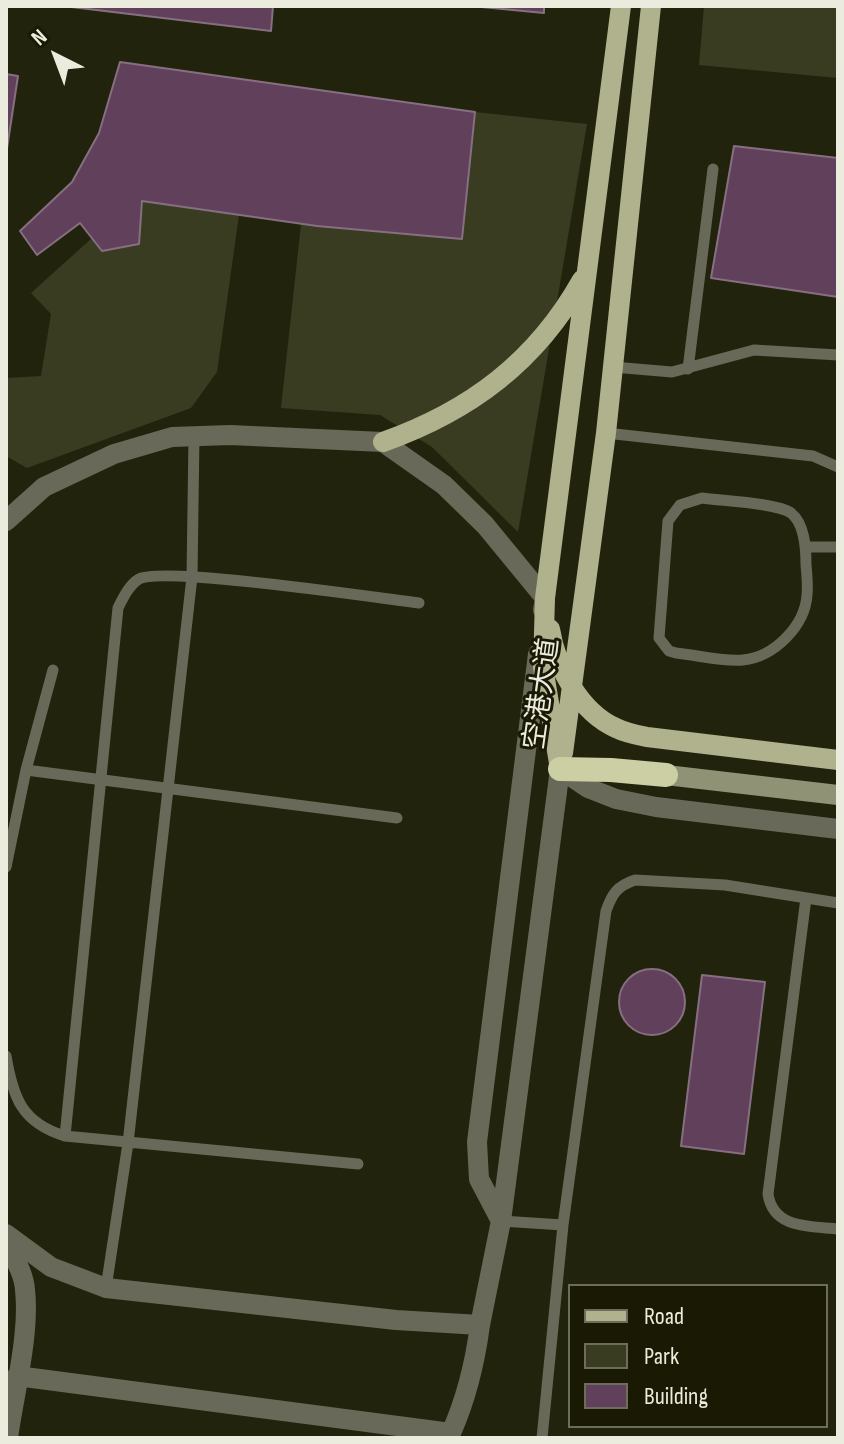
<!DOCTYPE html>
<meta charset="utf-8">
<style>
body{margin:0}
#map{position:relative;width:844px;height:1444px;overflow:hidden;background:#22230c;font-family:"Sofia Sans Condensed",sans-serif}
canvas{display:block}
.frame{position:absolute;inset:0;border:8px solid #ebecde;pointer-events:none}
.legend{position:absolute;left:568px;top:1284px;width:260px;height:144px;box-sizing:border-box;background:#191904;border:2px solid #6d6d5b;margin:0;padding:10px 14px;list-style:none;font-size:24px;color:#ebecde}
.legend li{display:flex;align-items:center;gap:16px;height:40px}
.legend b{width:40px;border:2px solid #6d6d5b}
.north{position:absolute;left:16px;top:16px;width:80px;height:80px;-webkit-text-stroke:6px #191904;paint-order:stroke;rotate:318deg;font-size:22px;font-weight:700;line-height:32px;text-align:center;color:#ebecde}
.north::after{content:'';display:block;margin:auto;width:28px;height:36px;background:#ebecde;clip-path:polygon(50% 0,100% 100%,50% 72%,0 100%)}
</style>
<div id="map">
<canvas width="844" height="1444"></canvas>
<div class="frame"></div>
<ul class="legend">
<li><b style="height:10px;background:#afb28d"></b>Road</li>
<li><b style="height:22px;background:#3a3c22"></b>Park</li>
<li><b style="height:22px;background:#60405a"></b>Building</li>
</ul>
<div class="north">N</div>
</div>
<script>
const ctx = document.querySelector('canvas').getContext('2d');
ctx.lineJoin = 'round';
function fill(path, color) {
  ctx.fillStyle = color;
  ctx.fill(path, 'evenodd');
}
function strokePath(path, color, width, dash) {
  ctx.strokeStyle = color;
  ctx.lineWidth = width;
  ctx.lineCap = dash ? 'butt' : 'round';
  ctx.setLineDash(dash || []);
  ctx.stroke(path);
}
function drawText(font, color, halo, rows, align = 'center') {
  ctx.font = font + ' "Sofia Sans Condensed","Noto Sans SC",sans-serif';
  ctx.lineWidth = 6;
  ctx.setLineDash([]);
  ctx.textBaseline = 'middle';
  ctx.strokeStyle = halo;
  ctx.fillStyle = color;
  for (const [text, x, y, turn = 0] of rows) {
    ctx.save();
    ctx.translate(x, y);
    ctx.rotate((+turn || 0) * Math.PI / 180);
    ctx.textAlign = isNaN(turn) ? turn : align;
    if (halo) ctx.strokeText(text, 0, 0);
    ctx.fillText(text, 0, 0);
    ctx.restore();
  }
}
fill(new Path2D(`
 M 704,6 L 838,6 L 838,78 L 699,65 Z
 M 475,112 L 587,124 L 518,532 L 432,447 L 380,415 L 281,408 L 301,224 L 462,239 Z
 M 143,201 L 239,215 L 217,372 L 191,408 L 27,468 L 6,456 L 6,378 L 41,376 L 51,314 L 31,293 L 92,238 L 102,251 L 139,244 Z`), '#3a3c22');
const building = new Path2D(`
 M 63,6 L 273,6 L 271,31 Z
 M 471,6 L 544,6 L 544,13 Z
 M 120,62 L 475,112 L 462,239 L 317,226 L 142,201 L 139,244 L 102,251 L 80,223 L 37,255 L 20,231 L 72,182 L 99,133 Z
 M 6,74 L 18,76 L 6,155 Z
 M 734,146 L 838,158 L 838,297 L 711,278 Z
 M619 1002a33 33 0 1 1 66 0a33 33 0 1 1-66 0Z
 M 702,975 L 765,982 L 744,1154 L 681,1146 Z`);
fill(building, '#60405a');
strokePath(building, '#866f81', 2);
strokePath(new Path2D(`
 M 613,367 L 672,372 L 754,350 L 838,355
 M 688,369 L 713,169
 M 606,433 L 813,456 L 838,467
 M 702,498 C 722,501 777,503 791,513 C 805,524 806,549 806,565 C 807,575 808,585 807,595 C 805,626 774,657 743,660 C 722,662 697,655 676,653 L 669,651 L 659,638 L 668,521 L 680,505 Z
 M 806,547 L 838,547
 M 26,770 L 397,818
 M 6,867 L 26,770 L 53,670
 M 806,898 L 768,1194 C 773,1229 810,1226 838,1229
 M 6,1056 C 13,1098 22,1123 65,1136 L 358,1164
 M 65,1136 L 118,608 C 123,598 129,585 139,579 C 163,566 378,598 419,603
 M 501,1221 L 563,1225 L 606,911 C 612,894 617,886 635,880 L 725,885 L 838,903
 M 106,1288 L 128,1143 L 192,577 L 194,436
 M 542,1438 L 563,1225`), '#686958', 11);
strokePath(new Path2D(`
 M 6,521 L 44,487 L 114,454 L 172,437 L 230,435 L 383,442 L 444,485 L 485,525 L 545,598 L 543,610
 M 501,1221 L 479,1179 L 477,1142 L 538,654
 M 6,1234 L 51,1267 L 106,1288 L 396,1320 L 480,1325 L 501,1221 L 560,769
 M 6,1245 C 15,1258 24,1274 25,1290 C 30,1334 14,1394 8,1438
 M 17,1376 L 451,1433 C 467,1397 475,1363 480,1325`), '#686958', 20);
strokePath(new Path2D(`
 M 560,769 L 588,788 L 616,799 L 656,807 L 838,829`), '#686958', 20);
strokePath(new Path2D(`
 M 666,775 L 838,795`), '#909276', 20);
strokePath(new Path2D(`
 M 383,442 C 470,411 536,362 582,280
 M 550,629 C 556,667 580,712 616,728 C 626,733 637,735 647,737 L 838,760
 M 563,753 L 606,433 L 651,6
 M 560,769 L 543,667 L 545,598 L 621,6`), '#afb28d', 20);
strokePath(new Path2D(`
 M 560,769 L 611,770 L 666,775`), '#cbcfa3', 24);
drawText('28px', '#ebecde', '#191904', [
 ["空港大道",543,694,-82]
]);
</script>
